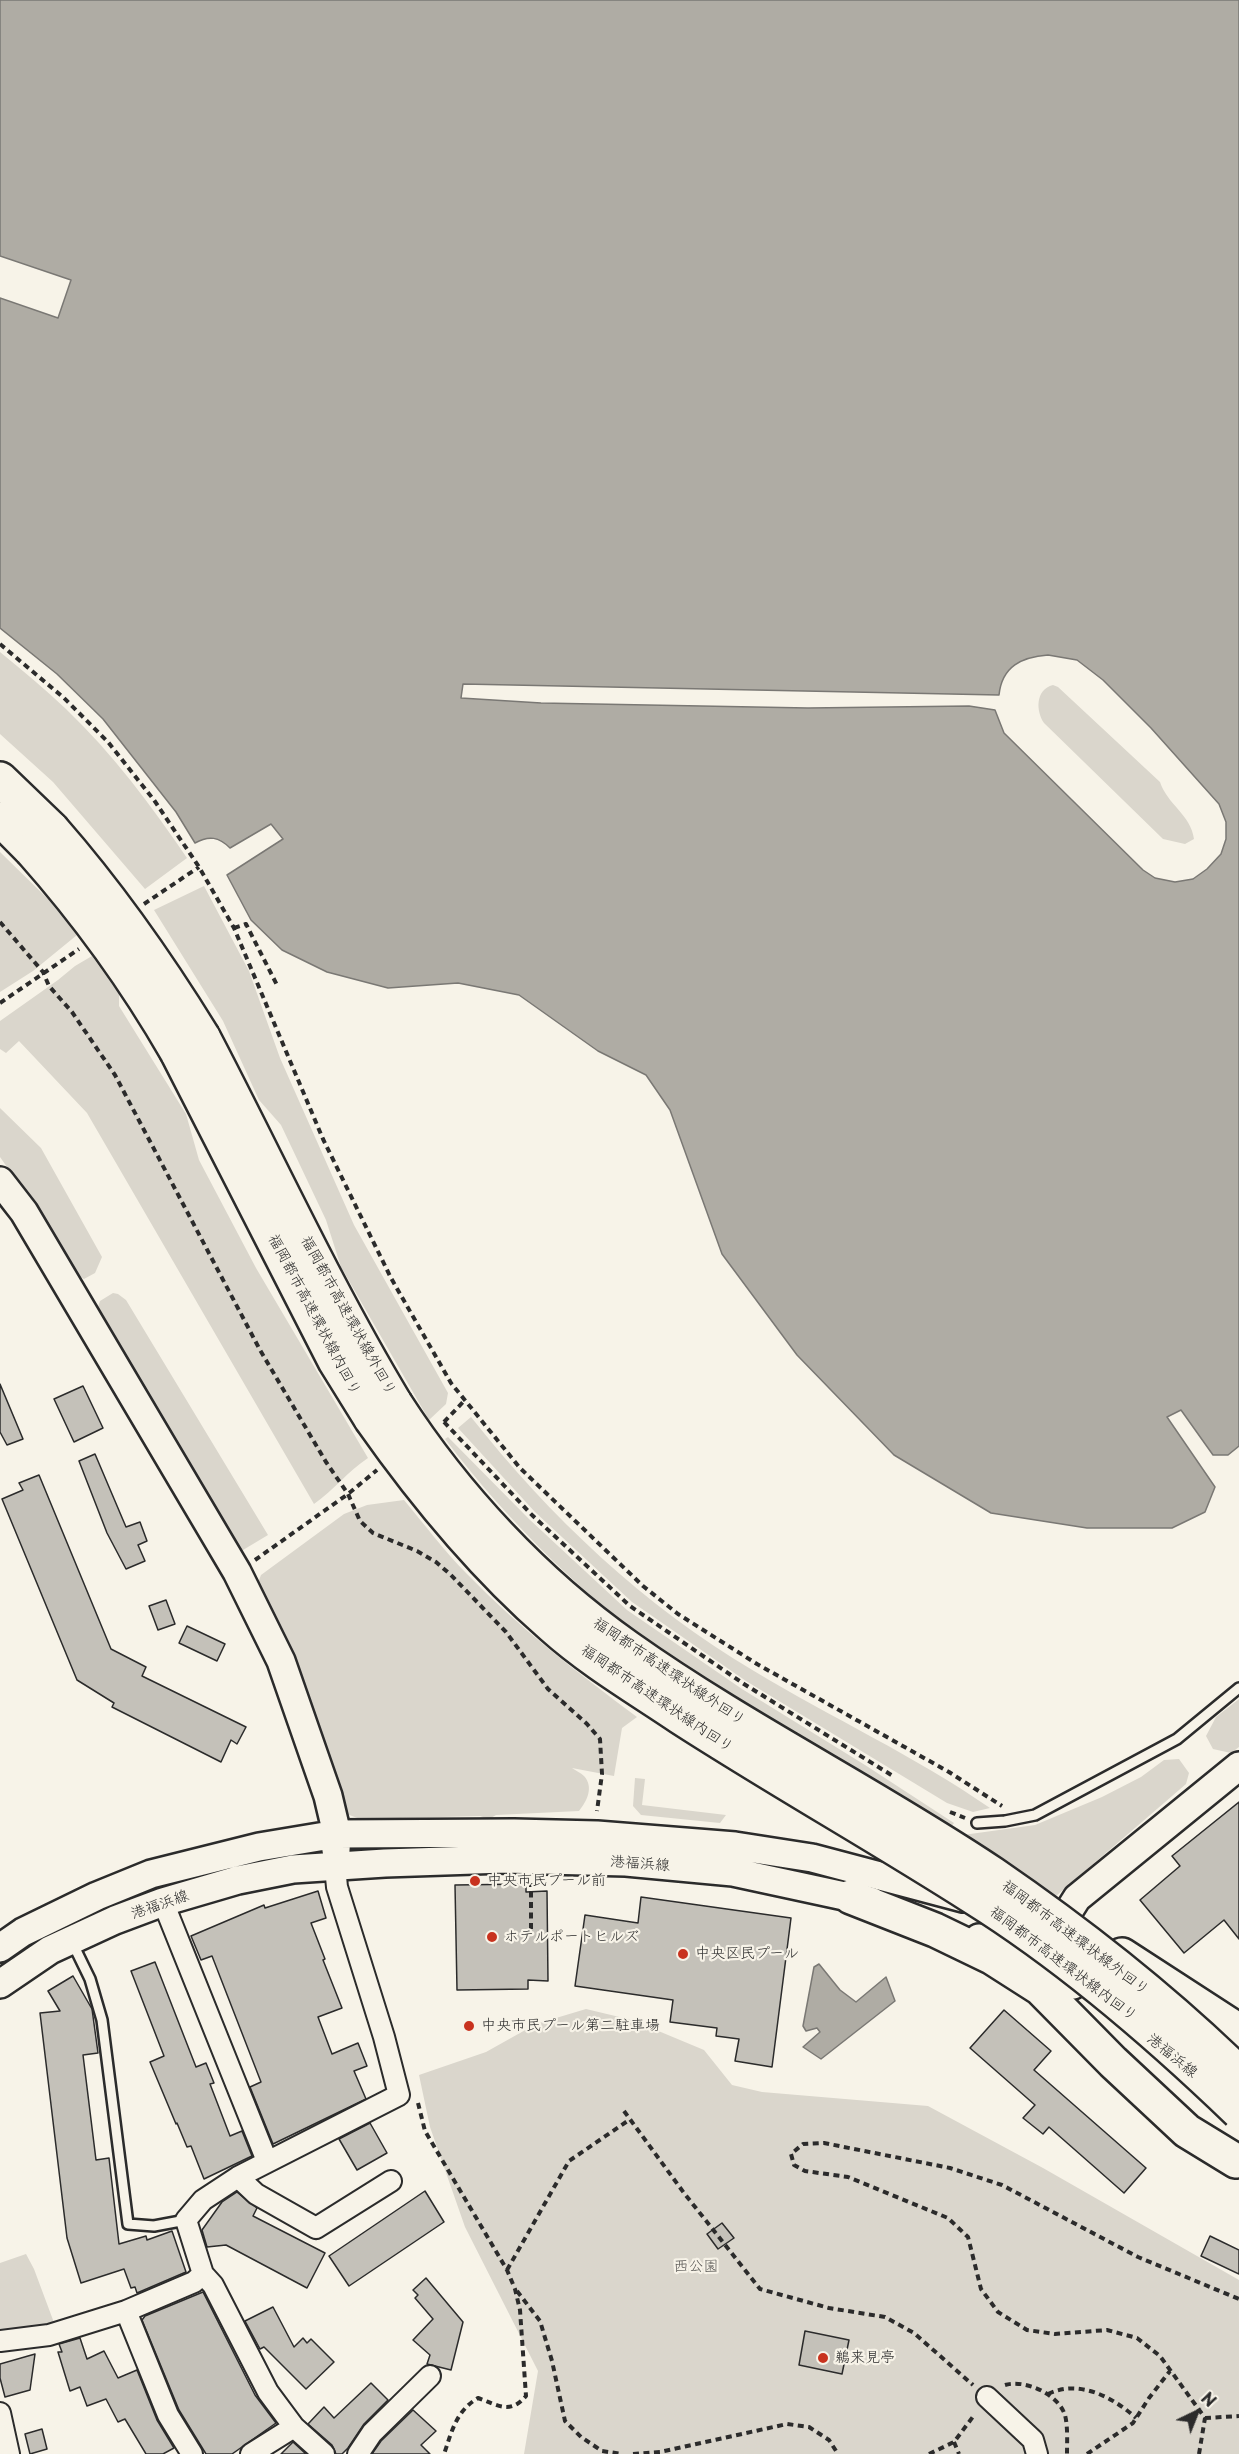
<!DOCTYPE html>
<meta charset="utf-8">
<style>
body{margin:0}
#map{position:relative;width:1239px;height:2454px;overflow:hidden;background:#f7f3e8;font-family:"Playpen Sans",sans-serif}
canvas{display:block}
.north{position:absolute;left:1167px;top:2382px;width:60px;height:60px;-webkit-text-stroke:4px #f7f3e8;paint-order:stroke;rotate:43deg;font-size:16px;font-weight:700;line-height:24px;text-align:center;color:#2b2b2b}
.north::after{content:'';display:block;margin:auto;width:21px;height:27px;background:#2b2b2b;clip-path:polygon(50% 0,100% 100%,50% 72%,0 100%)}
</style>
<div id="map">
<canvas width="1239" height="2454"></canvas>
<div class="north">N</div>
</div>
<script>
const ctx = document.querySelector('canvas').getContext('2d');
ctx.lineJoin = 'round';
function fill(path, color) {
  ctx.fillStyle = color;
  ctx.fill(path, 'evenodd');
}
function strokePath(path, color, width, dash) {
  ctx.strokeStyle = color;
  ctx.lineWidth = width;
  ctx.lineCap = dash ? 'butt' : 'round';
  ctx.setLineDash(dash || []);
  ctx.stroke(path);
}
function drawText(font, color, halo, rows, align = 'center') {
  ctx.font = font + ' "Playpen Sans","Klee One",sans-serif';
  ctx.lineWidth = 4.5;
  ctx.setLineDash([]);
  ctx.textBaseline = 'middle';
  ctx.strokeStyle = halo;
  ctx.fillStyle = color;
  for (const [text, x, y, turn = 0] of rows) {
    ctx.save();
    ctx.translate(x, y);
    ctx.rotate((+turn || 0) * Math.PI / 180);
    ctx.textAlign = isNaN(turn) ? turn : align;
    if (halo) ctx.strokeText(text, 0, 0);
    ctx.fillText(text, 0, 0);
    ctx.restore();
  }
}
fill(new Path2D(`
 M 0,652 C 22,670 45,689 66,709 C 113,754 151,805 187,858 L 145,889 L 53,782 L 0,734 Z
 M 1053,685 L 1058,687 L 1160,782 C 1167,804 1191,815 1194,839 L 1185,844 L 1163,839 L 1044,723 C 1036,711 1035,690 1053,685 Z
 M 0,852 L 48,899 L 77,935 L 33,971 L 0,992 Z
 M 204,886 L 249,971 L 280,1058 L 354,1225 L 448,1393 L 446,1404 L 429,1420 L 341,1267 L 326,1220 L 281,1125 L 259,1100 L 223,1021 L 154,910 Z
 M 92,956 L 119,994 L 119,1006 L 186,1114 L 199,1160 L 256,1268 L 368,1458 C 348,1471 334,1490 314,1504 L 87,1113 L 19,1041 L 6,1053 L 0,1049 L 0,1021 L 58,980 L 75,966 Z
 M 0,1108 L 41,1148 L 102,1257 L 95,1273 L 84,1279 L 70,1270 L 25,1193 L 0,1157 Z
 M 113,1293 L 118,1294 L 126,1300 L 268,1535 L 243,1550 L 232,1548 L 97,1310 L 100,1301 Z
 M 471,1417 C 550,1517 644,1606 754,1671 C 832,1718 915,1756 990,1808 L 973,1812 L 947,1803 L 746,1681 L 632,1602 L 535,1512 L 458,1428 Z
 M 448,1437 L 529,1519 L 627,1610 L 742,1689 L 865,1765 L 954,1823 L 951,1827 C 890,1791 829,1755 768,1719 C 738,1701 706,1685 678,1665 C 589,1601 511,1526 445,1439 Z
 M 404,1500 C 425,1525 444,1551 467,1574 C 518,1627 578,1673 637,1717 L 622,1728 L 614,1776 L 572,1768 C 575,1770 581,1773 584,1776 C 594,1787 587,1801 579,1811 L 496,1815 L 489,1819 L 480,1816 L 360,1819 L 344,1813 L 256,1588 L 261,1575 L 344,1514 L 367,1505 Z
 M 1239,1699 L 1239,1747 L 1231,1753 L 1213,1749 L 1206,1736 L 1216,1717 Z
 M 1179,1759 L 1189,1773 L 1186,1784 L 1056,1896 L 963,1835 L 1035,1825 L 1102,1797 L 1141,1777 L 1164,1760 Z
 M 635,1778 L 645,1779 L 642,1805 L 726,1815 L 720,1823 L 641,1815 L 633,1806 Z
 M 586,2009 L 632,2020 L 704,2050 L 732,2085 L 762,2092 L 928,2106 L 1043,2168 L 1239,2280 L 1239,2454 L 524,2454 L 538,2371 L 465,2227 L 430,2127 L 419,2075 L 486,2052 L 536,2024 Z
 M 26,2254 L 34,2269 L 56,2328 L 0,2335 L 0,2263 Z`), '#dad6cc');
const water = new Path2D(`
 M 0,0 L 1239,0 L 1239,1446 L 1228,1455 L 1213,1455 L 1181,1410 L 1167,1417 L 1215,1487 L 1205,1512 L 1172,1528 L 1087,1528 L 991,1513 L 894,1455 L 797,1355 L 722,1254 L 670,1110 L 646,1075 L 598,1051 L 519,995 L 458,983 L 388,988 L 327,972 L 282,950 L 251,920 L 227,875 L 283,839 L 271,824 L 230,848 C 219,837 209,835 195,843 L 176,812 L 103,719 L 57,674 L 0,628 L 0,298 L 58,318 L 71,280 L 0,256 ZM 1048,655 L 1077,660 L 1103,680 L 1151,728 L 1219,804 L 1226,822 L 1226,839 L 1221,854 L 1207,869 L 1193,879 L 1175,882 L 1155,878 L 1143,870 L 1004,733 L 995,710 L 969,706 L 808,708 L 541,703 L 461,698 L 463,684 L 999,695 C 1002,666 1022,657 1048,655 Z
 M 819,1964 L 840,1990 L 856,2002 L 886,1977 L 895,2001 L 821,2059 L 803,2047 L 820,2032 L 817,2028 L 806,2031 L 803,2026 L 814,1967 Z`);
fill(water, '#afaca4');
strokePath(water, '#7a7874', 1.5);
const building = new Path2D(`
 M 0,1384 L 23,1439 L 7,1445 L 0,1432 Z
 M 83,1386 L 103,1428 L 74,1442 L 54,1399 Z
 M 95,1454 L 126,1527 L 140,1522 L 147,1541 L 138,1545 L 145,1561 L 126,1569 L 107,1533 L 79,1461 Z
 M 39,1475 L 111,1649 L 146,1667 L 142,1676 L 246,1727 L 237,1744 L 231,1740 L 221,1762 L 112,1707 L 114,1703 L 77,1680 L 2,1499 L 23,1490 L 19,1483 Z
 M 166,1600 L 175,1624 L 158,1630 L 149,1606 Z
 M 187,1626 L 225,1644 L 217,1661 L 179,1643 Z
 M 1239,1802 L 1239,1939 L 1224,1920 L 1184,1953 L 1140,1900 L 1180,1866 L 1172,1856 Z
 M 526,1884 L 526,1892 L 547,1891 L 548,1981 L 528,1980 L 528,1989 L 457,1990 L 455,1885 Z
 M 318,1891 L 326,1918 L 311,1923 L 325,1959 L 323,1960 L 342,2008 L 318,2017 L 332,2054 L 358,2043 L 367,2066 L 354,2071 L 366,2099 L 273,2144 L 250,2087 L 261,2082 L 212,1956 L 201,1960 L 191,1936 L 264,1905 L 265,1908 Z
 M 641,1897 L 791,1918 L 772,2067 L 735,2061 L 739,2039 L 716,2036 L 717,2028 L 670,2022 L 673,2000 L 575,1986 L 585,1915 L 638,1923 Z
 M 155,1962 L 196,2067 L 206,2063 L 214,2083 L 210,2084 L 230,2136 L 242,2131 L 252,2156 L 204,2179 L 191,2146 L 187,2147 L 177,2123 L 176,2124 L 150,2062 L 164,2056 L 131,1971 Z
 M 73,1976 L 92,2009 L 98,2053 L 83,2055 L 96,2160 L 109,2158 L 119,2244 L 146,2236 L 147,2240 L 172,2231 L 186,2272 L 137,2293 L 135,2287 L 131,2288 L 124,2269 L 81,2283 L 67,2238 L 40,2013 L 60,2011 L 48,1991 Z
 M 1004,2010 L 1051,2051 L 1034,2070 L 1146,2168 L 1124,2193 L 1049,2127 L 1043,2134 L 1023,2118 L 1035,2105 L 970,2048 Z
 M 370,2123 L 387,2153 L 357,2170 L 339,2139 Z
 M 425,2191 L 444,2222 L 349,2286 L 329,2256 Z
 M 237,2192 L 257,2208 L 253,2216 L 325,2253 L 307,2288 L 226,2245 L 207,2247 L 202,2230 L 222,2202 Z
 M 722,2223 L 734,2238 L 718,2249 L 707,2234 Z
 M 1210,2236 L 1239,2250 L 1239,2274 L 1201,2256 Z
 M 426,2278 L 463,2322 L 451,2370 L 427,2364 L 430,2355 L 413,2340 L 433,2319 L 415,2298 L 418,2295 L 413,2290 Z
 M 203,2292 L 255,2395 L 276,2423 L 232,2454 L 206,2454 L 179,2410 L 142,2320 L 145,2316 Z
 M 273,2307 L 294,2347 L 303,2338 L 307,2343 L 311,2339 L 334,2362 L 306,2389 L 264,2347 L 260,2349 L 245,2321 Z
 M 805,2331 L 849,2340 L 842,2374 L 799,2365 Z
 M 80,2338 L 87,2359 L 104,2351 L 118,2378 L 137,2370 L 157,2420 L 174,2448 L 163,2454 L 146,2454 L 125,2419 L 118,2422 L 106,2399 L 87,2406 L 80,2387 L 70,2391 L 58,2352 L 62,2352 L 59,2344 Z
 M 35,2354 L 30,2390 L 5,2397 L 0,2378 L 0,2364 Z
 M 371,2383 L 388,2400 L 364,2424 L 348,2448 L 342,2454 L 336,2454 L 332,2445 L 308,2424 L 324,2407 L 334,2418 Z
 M 413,2410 L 436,2431 L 421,2445 L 430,2454 L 372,2454 L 381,2441 Z
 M 42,2429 L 47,2449 L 30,2454 L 25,2434 Z
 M 293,2442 L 306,2454 L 281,2454 Z`);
fill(building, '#c4c1b9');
strokePath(building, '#2b2b2b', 1.5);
const lane = new Path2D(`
 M 977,1823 L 1005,1821 L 1035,1815 L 1177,1739 L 1239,1688
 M 72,1942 L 90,1979 L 102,2020 L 128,2224 L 154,2226 L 186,2220`);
const street = new Path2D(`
 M 163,1902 L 267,2161
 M 238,2177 L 256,2194 L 316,2228 L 391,2181
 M 126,2311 L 168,2415 L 192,2454
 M 0,2341 L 49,2335 L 126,2311 L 194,2282 L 203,2274
 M 987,2397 L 1033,2440 L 1037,2454
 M 0,2413 L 9,2454
 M 251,2454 L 294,2427
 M 324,2454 L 294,2427 L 268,2392 L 213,2285 L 203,2274 L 186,2220 L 203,2200 L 238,2177 L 399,2095 L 384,2037 L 337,1887 L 335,1867
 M 358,2454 L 372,2433 L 430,2376`);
const secondary = new Path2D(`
 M 0,1181 L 24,1212 L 237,1572 L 281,1661 L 328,1796 L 337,1834 L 336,1850
 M 979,1938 L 1035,1960 L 1073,1985
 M 1051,1939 L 1077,1898 L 1239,1766
 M 0,1948 L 23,1932 L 97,1896 L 151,1874 L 259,1847 L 337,1834 L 514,1833 L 597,1835 L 735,1846 L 812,1858 L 963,1898
 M 0,1984 L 50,1950 L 115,1920 L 163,1902 L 238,1880 L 293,1869 L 385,1863 L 504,1859 L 626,1862 L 733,1872 L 872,1902`);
const highway = new Path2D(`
 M 0,779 L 52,829
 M 0,819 L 31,850
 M 203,1037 C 267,1159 324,1285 395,1403
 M 177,1052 L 335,1361 L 371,1419
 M 851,1897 L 935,1930 L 993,1958 L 1040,1988 L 1113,2062 L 1187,2131 L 1236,2161
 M 1122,1955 L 1239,2031`);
strokePath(lane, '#2b2b2b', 14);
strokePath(street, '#2b2b2b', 24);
strokePath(secondary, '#2b2b2b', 32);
strokePath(highway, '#2b2b2b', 38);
strokePath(new Path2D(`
 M 0,644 L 64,698 L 108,742 L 154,800 L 199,867 L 234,928 L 323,1139 L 391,1278 L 451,1383 L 520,1468 L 643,1586 L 678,1614 L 757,1664 L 949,1772 L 1002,1806
 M 144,904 L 199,867
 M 0,922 L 43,972 L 49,986 L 72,1012 L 115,1075 L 260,1350 L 326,1462 L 348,1494 L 360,1521 L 373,1533 L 417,1551 L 436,1562 L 451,1575 L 506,1632 L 548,1689 L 587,1724 L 600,1739 L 602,1774 L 597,1811
 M 234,928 L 246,924 L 278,987
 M 0,1003 L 79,949
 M 444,1422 L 532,1515 L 630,1606 L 744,1684 L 893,1776
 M 444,1422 L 464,1401
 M 255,1560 L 348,1494 L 377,1470
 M 950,1812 L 965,1818
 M 531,1929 L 531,1883
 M 418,2103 L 425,2131 L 507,2270 L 515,2289 L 520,2310 L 526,2396 C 510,2415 498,2405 478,2398 C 456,2411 452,2431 444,2454
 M 624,2111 L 684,2193 L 760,2289 L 829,2308 L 885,2317 L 914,2333 L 973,2385
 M 507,2270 L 569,2161 L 629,2120
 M 517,2291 L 540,2321 L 552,2361 L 565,2421 L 581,2437 L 602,2451 L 622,2454
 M 1005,2385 C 1025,2379 1058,2394 1065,2415 C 1068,2427 1067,2442 1067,2454
 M 1048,2394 C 1079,2379 1113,2397 1136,2418
 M 1205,2418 L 1239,2416
 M 954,2442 L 959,2454
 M 633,2454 L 660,2452 L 787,2424 L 809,2427 L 829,2440 L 838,2454
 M 929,2454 L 954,2442 L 975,2414
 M 1087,2454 L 1133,2423 L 1149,2398 L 1170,2371
 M 1199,2454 L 1205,2418 L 1160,2356 L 1137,2338 L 1107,2330 L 1055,2334 L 1027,2330 L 998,2312 L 981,2289 L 968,2237 L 948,2218 L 848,2177 L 805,2171 L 794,2165 L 791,2154 L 803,2144 L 824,2143 L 950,2168 L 1002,2185 L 1138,2257 L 1239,2299`), '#2b2b2b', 4, [6, 4.5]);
strokePath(lane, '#f7f3e8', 9);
strokePath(street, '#f7f3e8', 20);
strokePath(secondary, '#f7f3e8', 27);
strokePath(highway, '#f7f3e8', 33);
const highwayBridge = new Path2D(`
 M 52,829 C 109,894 158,964 203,1037
 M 31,850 C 87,913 135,979 177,1052
 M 395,1403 C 455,1496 536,1583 627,1647 C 744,1730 874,1794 993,1874 C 1079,1933 1164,2000 1239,2073
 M 371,1419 C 423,1493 483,1566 552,1626 C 591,1661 637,1688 680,1717 C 776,1779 876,1835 973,1897 C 1069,1957 1157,2033 1239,2112`);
strokePath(highwayBridge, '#2b2b2b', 38, []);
strokePath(highwayBridge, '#f7f3e8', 33);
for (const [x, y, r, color] of [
 [475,1881,6,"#c8321e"],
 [492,1937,6,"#c8321e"],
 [683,1954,6,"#c8321e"],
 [469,2026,6,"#c8321e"],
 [823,2358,6,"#c8321e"]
]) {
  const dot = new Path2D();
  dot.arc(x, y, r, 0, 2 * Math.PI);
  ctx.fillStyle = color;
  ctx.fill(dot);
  strokePath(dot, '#f7f3e8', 2);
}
drawText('15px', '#2b2b2b', '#f7f3e8', [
 ["福岡都市高速環状線内回り",314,1315,62],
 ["福岡都市高速環状線外回り",348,1316,61],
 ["福岡都市高速環状線外回り",669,1672,34],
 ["福岡都市高速環状線内回り",657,1699,34],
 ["港福浜線",640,1864,4],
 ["港福浜線",160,1905,-19],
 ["福岡都市高速環状線外回り",1075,1938,37],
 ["福岡都市高速環状線内回り",1063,1964,37],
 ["港福浜線",1172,2056,39]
]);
drawText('15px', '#2b2b2b', '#f7f3e8', [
 ["中央市民プール前",487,1881],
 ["ホテルポートヒルズ",504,1937],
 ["中央区民プール",695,1954],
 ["中央市民プール第二駐車場",481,2026],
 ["鵜来見亭",835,2358]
], 'left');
drawText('15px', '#575653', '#f7f3e8', [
 ["西公園",696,2267]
]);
</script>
